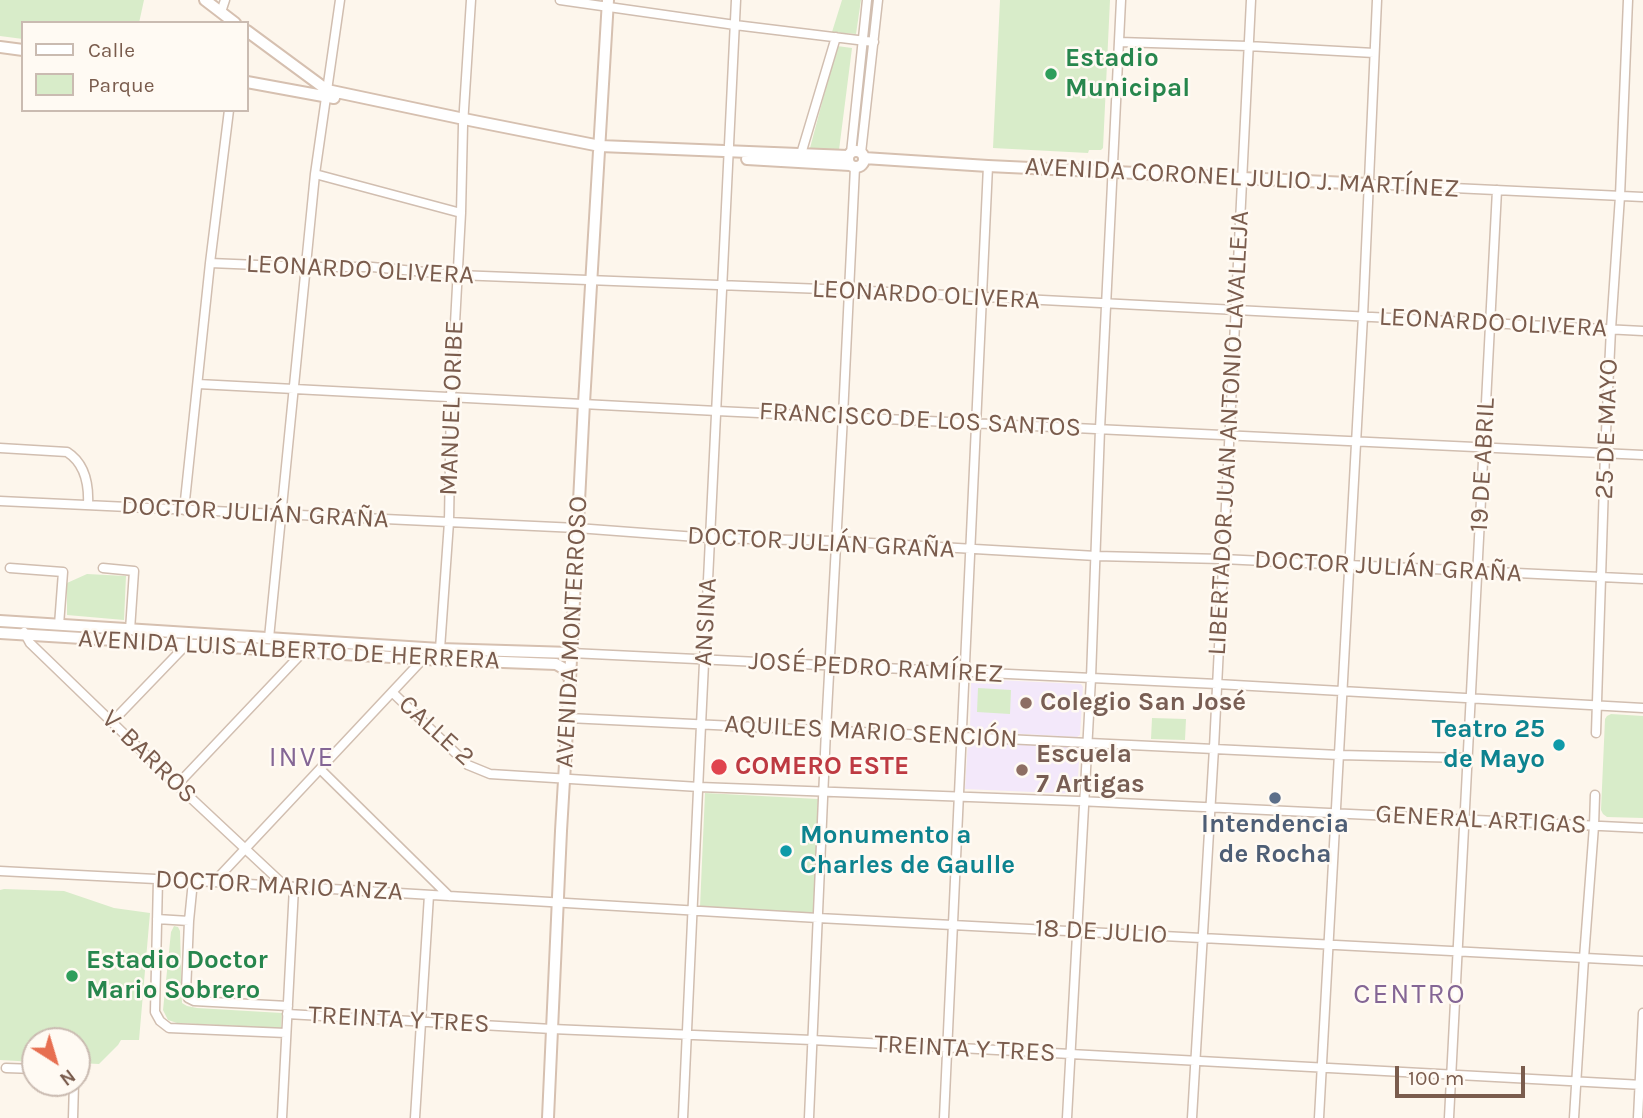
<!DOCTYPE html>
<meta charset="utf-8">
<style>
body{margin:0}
#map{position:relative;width:1643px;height:1118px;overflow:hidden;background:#fdf6ec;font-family:Karla,sans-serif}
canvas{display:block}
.legend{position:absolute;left:21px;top:21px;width:228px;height:91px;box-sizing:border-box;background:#fffaf3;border:2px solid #cabbb1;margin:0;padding:9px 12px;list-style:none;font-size:21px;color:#7a5c4d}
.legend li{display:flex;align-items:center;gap:14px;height:35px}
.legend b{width:35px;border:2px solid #cabbb1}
.north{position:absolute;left:21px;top:1027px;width:70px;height:70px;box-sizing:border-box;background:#fffaf3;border:2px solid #cabbb1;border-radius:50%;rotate:143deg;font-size:19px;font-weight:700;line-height:28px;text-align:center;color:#7a5c4d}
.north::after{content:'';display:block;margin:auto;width:24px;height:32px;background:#e76f51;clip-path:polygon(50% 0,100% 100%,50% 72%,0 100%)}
.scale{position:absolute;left:1395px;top:1066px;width:130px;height:32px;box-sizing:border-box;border:4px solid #7a5c4d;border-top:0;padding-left:9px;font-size:21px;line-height:24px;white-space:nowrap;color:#7a5c4d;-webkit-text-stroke:5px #fffaf3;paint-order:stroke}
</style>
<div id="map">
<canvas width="1643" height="1118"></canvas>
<ul class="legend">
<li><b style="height:9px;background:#fff"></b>Calle</li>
<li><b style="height:19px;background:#d8ecc9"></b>Parque</li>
</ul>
<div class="north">N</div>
<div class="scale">100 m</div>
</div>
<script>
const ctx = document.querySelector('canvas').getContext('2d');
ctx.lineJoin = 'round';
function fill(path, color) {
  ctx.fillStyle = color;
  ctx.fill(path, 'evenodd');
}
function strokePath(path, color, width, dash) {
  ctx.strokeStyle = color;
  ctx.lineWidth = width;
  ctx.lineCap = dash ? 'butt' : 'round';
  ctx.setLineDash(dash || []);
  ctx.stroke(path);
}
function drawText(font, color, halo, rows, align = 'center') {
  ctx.font = font + ' Karla,sans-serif';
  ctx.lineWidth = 5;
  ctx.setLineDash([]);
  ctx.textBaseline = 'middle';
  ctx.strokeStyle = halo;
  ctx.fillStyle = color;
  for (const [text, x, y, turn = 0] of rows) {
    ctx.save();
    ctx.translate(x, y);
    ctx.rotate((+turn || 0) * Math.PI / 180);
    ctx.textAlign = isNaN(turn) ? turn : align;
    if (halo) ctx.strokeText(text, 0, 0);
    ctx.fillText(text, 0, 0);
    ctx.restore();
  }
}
fill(new Path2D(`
 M 975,679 L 1081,684 L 1083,687 L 1080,735 L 1077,737 L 972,731 L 970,728 L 971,683 L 975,683 Z
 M 968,740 L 1080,746 L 1077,794 L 965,789 Z`), '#f3e8fa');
fill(new Path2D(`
 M 0,0 L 144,0 L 139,23 L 23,23 L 23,39 L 0,36 Z
 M 842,0 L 861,0 L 856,34 L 832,32 Z
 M 1000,0 L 1110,0 L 1103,148 L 1101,150 L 1089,150 L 1088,153 L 993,148 Z
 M 837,46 L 852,48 L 839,150 L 810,148 Z
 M 87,574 L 126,576 L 124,620 L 67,615 L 67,583 Z
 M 978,688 L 1011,690 L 1010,714 L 977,712 Z
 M 1611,714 L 1643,716 L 1643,818 L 1607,817 L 1603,814 L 1601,810 L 1605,719 L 1607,716 Z
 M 1152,718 L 1186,719 L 1185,740 L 1151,739 Z
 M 705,793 L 818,799 L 814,914 L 700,907 Z
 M 4,889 L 64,891 L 114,908 L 150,913 L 139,1040 L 121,1040 L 118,1045 L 99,1064 L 77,1063 L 77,1041 L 35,1041 L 35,1062 L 0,1060 L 0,890 Z
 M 174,926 L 178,927 L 180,931 L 182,1003 L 187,1006 L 197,1008 L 282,1013 L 281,1028 L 177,1023 L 168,1020 L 163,1010 L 171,932 Z`), '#d8ecc9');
const street = new Path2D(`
 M 560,0 L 735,25 L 874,42
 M 221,12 L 225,0
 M 1119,42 L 1248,46 L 1374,53
 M 851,153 L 867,0
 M 861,153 L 878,0
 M 801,154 L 836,37
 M 315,174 L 461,213
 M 1369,184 L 1643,197
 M 210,263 L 306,267 L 372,267 L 457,275 L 849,290 L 1643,331
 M 198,384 L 717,411 L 1643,455
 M 0,448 L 67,452 C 86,464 89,485 88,505
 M 0,501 L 577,528 L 710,538 L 836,541 L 1096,556 L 1222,559 L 1643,579
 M 184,510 L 210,263 L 229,110
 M 10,568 L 63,572 L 59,625
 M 103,568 L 134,571 L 130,630
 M 24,632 L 30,643 L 177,785 L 285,886
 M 269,638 L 315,174 L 340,0
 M 435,651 L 440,649 L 449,522 L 451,397 L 461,213 L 463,125 L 471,0
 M 571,653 L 1217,684 L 1643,708
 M 392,692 L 468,765 L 490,774 L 699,787 L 1078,801 L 1643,828
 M 568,718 L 1339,755 L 1468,758
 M 112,722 L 188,643
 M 1596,733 L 1605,453 L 1611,329 L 1620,196 L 1628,0
 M 320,769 L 449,896
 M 177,785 L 303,652
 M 0,871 L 214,882 L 818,918 L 1643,961
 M 158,879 L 155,1012 L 160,1021 L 169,1028 L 286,1033
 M 193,881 L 189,921 L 186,992 L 188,998 L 194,1001 L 288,1006
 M 214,882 L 424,658
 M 157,919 L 189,921
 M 287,1014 L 552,1029 L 812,1040 L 1643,1085
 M 6,1068 L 35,1069
 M 73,1118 L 74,1083
 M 282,1118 L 294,887
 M 415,1118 L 429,895
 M 683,1118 L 701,725 L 736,0
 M 809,1118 L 826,730 L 843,416 L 855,167
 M 944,1118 L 988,166
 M 1067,1118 L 1091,678 L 1100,429 L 1121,0
 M 1192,1118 L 1214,748 L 1251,0
 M 1319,1118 L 1363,316 L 1377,0
 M 1449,1118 L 1497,190
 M 1574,1118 L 1584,958 L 1594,826 L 1595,795
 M 1638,1118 L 1643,1013`);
const secondary = new Path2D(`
 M 205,0 L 235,23
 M 247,31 L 327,90 L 464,119 L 600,146 L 848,156
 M 0,47 L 23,50
 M 247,82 L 334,98
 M848 159a8 8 0 1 1 16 0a8 8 0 1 1-16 0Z
 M 864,158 L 988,166 L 1369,184
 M 747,159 L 850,165
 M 0,621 L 440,649 L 571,653
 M 0,633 L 424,659 L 556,664 L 563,668 L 570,679
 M 548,1118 L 561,831 L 570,679 L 584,403 L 608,0`);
strokePath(street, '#d1beb0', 11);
strokePath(secondary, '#d6c0b0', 14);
strokePath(street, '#fff', 8);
strokePath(secondary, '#fff', 10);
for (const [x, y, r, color] of [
 [1051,74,7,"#2e9e5b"],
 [1026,703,7,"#8d6e63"],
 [1559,745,7,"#0f9aa8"],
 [719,767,9,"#e0444e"],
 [1022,770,7,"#8d6e63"],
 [1275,798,7,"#5c6f8a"],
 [786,851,7,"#0f9aa8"],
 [72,976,7,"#2e9e5b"]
]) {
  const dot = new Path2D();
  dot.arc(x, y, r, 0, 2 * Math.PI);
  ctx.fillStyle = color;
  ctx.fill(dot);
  strokePath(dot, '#fffaf3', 2.5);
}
drawText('bold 26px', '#27864d', '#fffaf3', [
 ["Estadio",1065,59],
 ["Municipal",1065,89],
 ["Estadio Doctor",86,961],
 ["Mario Sobrero",86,991]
], 'left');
drawText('26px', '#7a5c4d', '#fffaf3', [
 ["AVENIDA CORONEL JULIO J. MARTÍNEZ",1242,178,3],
 ["LEONARDO OLIVERA",360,270,3],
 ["LEONARDO OLIVERA",926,295,3],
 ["LEONARDO OLIVERA",1493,323,3],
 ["MANUEL ORIBE",452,408,-88],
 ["FRANCISCO DE LOS SANTOS",920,420,3],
 ["25 DE MAYO",1607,429,-88],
 ["LIBERTADOR JUAN ANTONIO LAVALLEJA",1229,433,-87],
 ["19 DE ABRIL",1483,465,-87],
 ["DOCTOR JULIÁN GRAÑA",255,513,3],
 ["DOCTOR JULIÁN GRAÑA",821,543,3],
 ["DOCTOR JULIÁN GRAÑA",1388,567,3],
 ["ANSINA",706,622,-87],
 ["AVENIDA MONTERROSO",572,632,-87],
 ["AVENIDA LUIS ALBERTO DE HERRERA",289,650,3],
 ["JOSÉ PEDRO RAMÍREZ",876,668,3],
 ["CALLE 2",436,731,42],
 ["AQUILES MARIO SENCIÓN",871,732,3],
 ["V. BARROS",149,757,44],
 ["GENERAL ARTIGAS",1481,820,3],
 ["DOCTOR MARIO ANZA",279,886,3],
 ["18 DE JULIO",1101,932,3],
 ["TREINTA Y TRES",399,1020,3],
 ["TREINTA Y TRES",965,1049,3]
]);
drawText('bold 26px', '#785e54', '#fffaf3', [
 ["Colegio San José",1040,703],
 ["Escuela",1036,755],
 ["7 Artigas",1036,785]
], 'left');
drawText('bold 26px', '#0d838f', '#fffaf3', [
 ["Teatro 25",1545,730],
 ["de Mayo",1545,760],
 ["Monumento a",800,836,"left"],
 ["Charles de Gaulle",800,866,"left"]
], 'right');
drawText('bold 26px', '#be3a42', '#fffaf3', [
 ["COMERO ESTE",735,767]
], 'left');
drawText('bold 26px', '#4e5e75', '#fffaf3', [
 ["Intendencia",1275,825],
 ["de Rocha",1275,855]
]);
ctx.letterSpacing = '2px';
drawText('28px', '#846695', '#fffaf3', [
 ["INVE",302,758],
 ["CENTRO",1410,995]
]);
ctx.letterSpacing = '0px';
</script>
